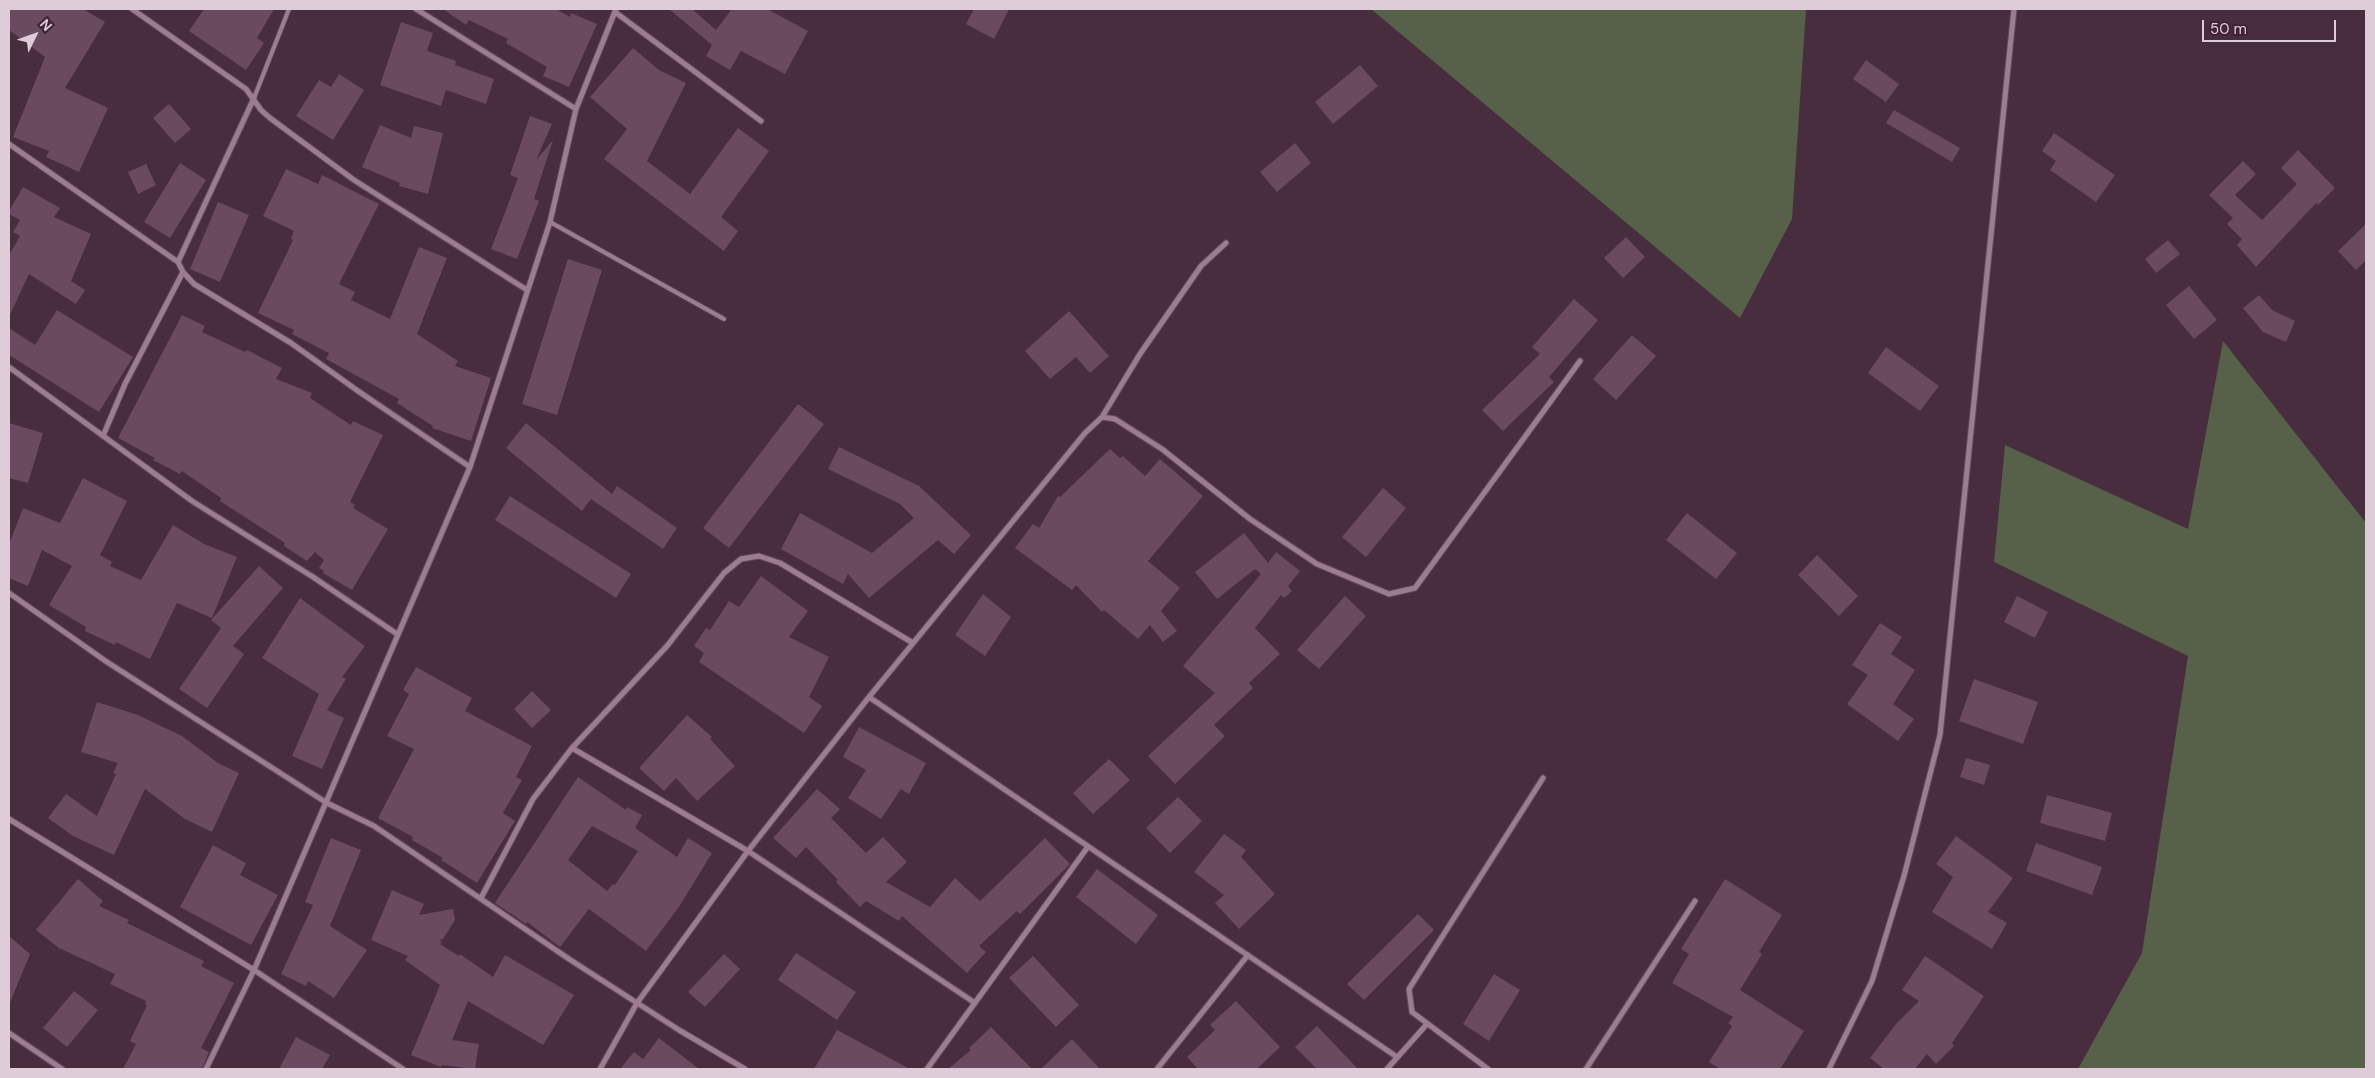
<!DOCTYPE html>
<style>
body{margin:0}
#map{position:relative;width:2375px;height:1078px;overflow:hidden;background:#482d3f;font-family:"DM Sans",sans-serif}
canvas{display:block}
.frame{position:absolute;inset:0;border:10px solid #deccd8;pointer-events:none}
.north{position:absolute;left:10px;top:10px;width:50px;height:50px;-webkit-text-stroke:4px #3d2335;paint-order:stroke;rotate:48deg;font-size:14px;font-weight:700;line-height:20px;text-align:center;color:#deccd8}
.north::after{content:'';display:block;margin:auto;width:18px;height:22px;background:#deccd8;clip-path:polygon(50% 0,100% 100%,50% 72%,0 100%)}
.scale{position:absolute;left:2202px;top:20px;width:134px;height:22px;box-sizing:border-box;border:2px solid #deccd8;border-top:0;padding-left:6px;font-size:15px;line-height:18px;white-space:nowrap;color:#deccd8;-webkit-text-stroke:4px #3d2335;paint-order:stroke}
</style>
<div id="map">
<canvas width="2375" height="1078"></canvas>
<div class="frame"></div>
<div class="north">N</div>
<div class="scale">50 m</div>
</div>
<script>
const ctx = document.querySelector('canvas').getContext('2d');
ctx.lineJoin = 'round';
function fill(path, color) {
  ctx.fillStyle = color;
  ctx.fill(path, 'evenodd');
}
function strokePath(path, color, width, dash) {
  ctx.strokeStyle = color;
  ctx.lineWidth = width;
  ctx.lineCap = dash ? 'butt' : 'round';
  ctx.setLineDash(dash || []);
  ctx.stroke(path);
}
fill(new Path2D(`
 M 1371,9 L 1806,9 L 1792,219 L 1740,318 Z
 M 2223,341 L 2366,523 L 2366,1069 L 2078,1069 L 2142,953 L 2188,656 L 1994,562 L 2005,445 L 2188,529 Z`), '#576049');
fill(new Path2D(`
 M 9,9 L 83,9 L 105,22 L 65,88 L 108,108 L 79,172 L 46,157 L 49,151 L 13,137 L 45,57 L 9,30 Z
 M 204,9 L 274,9 L 257,38 L 264,43 L 246,70 L 189,31 Z
 M 443,9 L 556,9 L 570,17 L 571,13 L 597,24 L 569,87 L 543,76 L 547,67 L 506,43 L 508,39 L 469,20 L 466,25 Z
 M 669,9 L 692,9 L 716,30 L 732,9 L 767,9 L 808,31 L 785,74 L 741,51 L 730,70 L 706,56 L 712,45 Z
 M 974,9 L 1009,9 L 994,39 L 966,24 Z
 M 401,22 L 433,33 L 427,51 L 456,61 L 455,65 L 494,79 L 486,104 L 446,90 L 441,106 L 380,85 Z
 M 633,48 L 659,70 L 686,83 L 647,161 L 690,194 L 738,128 L 769,151 L 721,217 L 738,231 L 724,251 L 604,159 L 627,129 L 590,97 Z
 M 1866,60 L 1899,84 L 1886,102 L 1853,79 Z
 M 1360,65 L 1378,86 L 1333,124 L 1315,102 Z
 M 339,74 L 364,90 L 333,140 L 296,116 L 319,80 L 331,87 Z
 M 169,104 L 191,129 L 175,143 L 153,118 Z
 M 1894,110 L 1960,148 L 1952,162 L 1886,123 Z
 M 530,116 L 552,124 L 536,160 L 553,140 L 534,199 L 539,201 L 517,259 L 491,249 L 518,178 L 510,175 Z
 M 380,125 L 411,138 L 414,126 L 443,133 L 428,194 L 399,186 L 400,183 L 362,167 Z
 M 2054,133 L 2115,175 L 2096,202 L 2050,170 L 2056,161 L 2042,151 Z
 M 1295,143 L 1311,163 L 1277,192 L 1260,172 Z
 M 2298,150 L 2335,188 L 2318,205 L 2316,203 L 2256,267 L 2237,245 L 2242,239 L 2227,224 L 2233,218 L 2209,195 L 2243,161 L 2256,174 L 2235,195 L 2262,220 L 2297,184 L 2281,168 Z
 M 180,163 L 206,180 L 170,238 L 144,222 Z
 M 146,164 L 156,185 L 138,194 L 128,172 Z
 M 286,169 L 318,184 L 322,175 L 379,204 L 339,284 L 355,292 L 351,300 L 390,319 L 419,247 L 447,258 L 417,334 L 458,361 L 455,366 L 491,378 L 471,441 L 432,428 L 433,426 L 397,403 L 399,399 L 326,359 L 329,353 L 292,334 L 294,330 L 258,313 L 293,240 L 291,238 L 294,231 L 263,216 Z
 M 23,187 L 60,208 L 54,217 L 91,234 L 71,281 L 85,290 L 76,304 L 29,274 L 9,317 L 9,255 L 20,236 L 13,232 L 20,220 L 9,214 L 9,211 Z
 M 218,202 L 249,215 L 220,282 L 190,269 Z
 M 2366,224 L 2366,260 L 2356,270 L 2338,251 Z
 M 1626,237 L 1645,257 L 1623,278 L 1604,258 Z
 M 2168,240 L 2180,254 L 2156,273 L 2145,259 Z
 M 568,259 L 602,270 L 557,415 L 522,404 Z
 M 2189,286 L 2217,320 L 2194,339 L 2166,305 Z
 M 2259,295 L 2272,310 L 2295,321 L 2286,342 L 2263,332 L 2243,308 Z
 M 1574,299 L 1598,320 L 1549,377 L 1554,382 L 1503,431 L 1482,410 L 1540,354 L 1532,347 Z
 M 57,310 L 133,357 L 99,412 L 9,355 L 9,328 L 35,345 Z
 M 1069,311 L 1109,356 L 1090,373 L 1076,357 L 1050,379 L 1025,351 Z
 M 182,315 L 205,326 L 202,332 L 245,352 L 247,350 L 282,368 L 276,379 L 312,393 L 310,398 L 351,425 L 353,421 L 383,435 L 350,502 L 355,505 L 353,508 L 388,529 L 352,590 L 323,573 L 324,571 L 319,568 L 324,560 L 315,552 L 307,561 L 284,546 L 285,543 L 220,501 L 221,498 L 182,471 L 180,474 L 153,460 L 155,458 L 118,438 Z
 M 1632,335 L 1656,356 L 1616,400 L 1593,379 Z
 M 1886,347 L 1939,386 L 1920,411 L 1868,373 Z
 M 798,404 L 824,424 L 729,548 L 703,528 Z
 M 9,423 L 43,433 L 28,483 L 9,478 Z
 M 526,423 L 612,494 L 617,486 L 677,528 L 663,549 L 591,499 L 582,511 L 506,448 Z
 M 839,447 L 919,486 L 971,535 L 954,554 L 938,540 L 869,598 L 848,574 L 843,584 L 781,549 L 800,513 L 872,553 L 914,518 L 900,504 L 828,469 Z
 M 1110,449 L 1120,458 L 1123,456 L 1145,476 L 1160,459 L 1203,496 L 1148,561 L 1180,588 L 1161,611 L 1177,631 L 1163,642 L 1150,625 L 1138,639 L 1104,610 L 1102,612 L 1076,585 L 1072,590 L 1015,548 L 1033,524 L 1039,528 L 1058,496 L 1060,497 Z
 M 83,478 L 127,501 L 100,555 L 112,562 L 110,566 L 141,580 L 173,525 L 204,544 L 237,557 L 212,618 L 177,603 L 150,659 L 116,642 L 115,645 L 85,631 L 86,627 L 49,605 L 72,566 L 42,550 L 28,586 L 9,578 L 9,544 L 23,508 L 60,523 Z
 M 1383,488 L 1406,508 L 1366,557 L 1342,537 Z
 M 510,496 L 631,574 L 616,598 L 495,520 Z
 M 1687,513 L 1737,553 L 1716,579 L 1666,540 Z
 M 1244,533 L 1268,563 L 1276,552 L 1300,571 L 1288,586 L 1292,591 L 1284,598 L 1281,595 L 1255,628 L 1280,654 L 1249,683 L 1253,688 L 1214,725 L 1225,736 L 1175,784 L 1148,756 L 1215,693 L 1183,666 L 1261,574 L 1255,569 L 1217,599 L 1195,572 Z
 M 1817,555 L 1858,596 L 1839,616 L 1798,575 Z
 M 259,566 L 283,588 L 233,646 L 244,654 L 207,708 L 179,689 L 221,628 L 211,620 Z
 M 761,576 L 808,611 L 789,637 L 829,657 L 809,697 L 822,706 L 804,733 L 699,662 L 704,653 L 694,646 L 706,628 L 710,630 L 729,601 L 739,607 Z
 M 983,594 L 1011,617 L 985,656 L 955,635 Z
 M 1345,596 L 1366,616 L 1319,669 L 1297,650 Z
 M 2017,596 L 2048,612 L 2035,638 L 2004,622 Z
 M 300,598 L 365,646 L 342,677 L 346,679 L 327,710 L 344,718 L 322,769 L 292,756 L 319,694 L 262,658 Z
 M 1880,623 L 1902,637 L 1891,654 L 1915,670 L 1893,704 L 1914,719 L 1898,741 L 1847,704 L 1868,675 L 1852,665 Z
 M 416,667 L 472,698 L 465,711 L 532,746 L 516,777 L 522,780 L 503,813 L 515,821 L 477,883 L 441,860 L 443,858 L 412,840 L 413,837 L 378,818 L 414,749 L 387,736 L 409,694 L 403,690 Z
 M 1974,679 L 2038,702 L 2023,744 L 1959,721 Z
 M 532,691 L 551,710 L 532,728 L 514,709 Z
 M 97,702 L 138,715 L 182,736 L 218,763 L 239,773 L 212,832 L 185,819 L 145,789 L 114,855 L 73,836 L 48,818 L 66,794 L 97,816 L 116,774 L 113,773 L 118,763 L 81,752 Z
 M 687,715 L 712,737 L 710,739 L 735,766 L 697,801 L 676,778 L 664,791 L 639,768 Z
 M 859,727 L 926,763 L 909,794 L 901,789 L 881,819 L 848,798 L 866,770 L 843,757 Z
 M 1966,758 L 1990,765 L 1984,785 L 1960,777 Z
 M 1109,759 L 1130,780 L 1093,814 L 1073,793 Z
 M 578,777 L 626,810 L 627,807 L 642,815 L 635,828 L 677,857 L 688,838 L 712,853 L 679,907 L 646,951 L 589,909 L 560,947 L 527,922 L 526,924 L 495,903 ZM 592,826 L 638,851 L 615,885 L 613,884 L 607,891 L 568,860 Z
 M 817,789 L 840,809 L 831,818 L 866,853 L 883,837 L 907,862 L 886,882 L 930,907 L 955,878 L 980,901 L 1045,838 L 1070,864 L 1020,914 L 1017,911 L 979,946 L 986,952 L 967,973 L 902,916 L 899,921 L 866,901 L 860,907 L 836,882 L 838,880 L 806,847 L 796,858 L 773,838 Z
 M 2047,795 L 2112,813 L 2105,841 L 2040,823 Z
 M 1178,797 L 1202,821 L 1170,853 L 1146,828 Z
 M 1224,834 L 1246,850 L 1241,857 L 1275,894 L 1239,929 L 1215,903 L 1224,895 L 1194,872 Z
 M 1956,836 L 2013,878 L 1988,912 L 2007,923 L 1992,949 L 1932,912 L 1953,877 L 1936,864 Z
 M 331,838 L 361,850 L 330,926 L 367,950 L 334,998 L 308,981 L 306,986 L 281,974 L 313,905 L 305,902 Z
 M 2036,843 L 2102,867 L 2092,895 L 2026,871 Z
 M 213,845 L 246,863 L 240,875 L 278,895 L 251,945 L 180,907 Z
 M 1097,869 L 1158,915 L 1136,944 L 1076,897 Z
 M 78,879 L 103,901 L 99,906 L 129,920 L 127,923 L 204,961 L 201,966 L 234,983 L 201,1048 L 209,1052 L 202,1069 L 123,1069 L 136,1044 L 130,1041 L 147,1005 L 145,1004 L 146,1001 L 110,984 L 115,974 L 59,948 L 36,930 Z
 M 1725,879 L 1782,915 L 1759,952 L 1762,954 L 1740,990 L 1804,1031 L 1780,1069 L 1720,1069 L 1709,1062 L 1732,1026 L 1728,1023 L 1733,1017 L 1672,983 L 1689,954 L 1681,949 Z
 M 392,890 L 424,904 L 419,915 L 453,909 L 455,920 L 443,939 L 439,940 L 442,942 L 440,944 L 459,956 L 460,954 L 493,977 L 505,955 L 574,995 L 543,1045 L 468,1001 L 452,1040 L 479,1044 L 475,1069 L 442,1065 L 441,1067 L 411,1055 L 440,985 L 405,960 L 408,956 L 371,940 Z
 M 1418,914 L 1434,930 L 1364,1000 L 1347,984 Z
 M 9,936 L 30,954 L 9,1005 Z
 M 796,953 L 856,992 L 837,1020 L 778,980 Z
 M 724,954 L 740,969 L 705,1007 L 688,992 Z
 M 1033,956 L 1079,1005 L 1056,1027 L 1009,978 Z
 M 1925,956 L 1984,996 L 1952,1043 L 1954,1046 L 1936,1064 L 1927,1054 L 1915,1069 L 1884,1069 L 1870,1058 L 1896,1024 L 1919,1001 L 1902,990 Z
 M 1494,974 L 1520,990 L 1489,1041 L 1463,1024 Z
 M 74,991 L 98,1010 L 67,1047 L 43,1028 Z
 M 1236,1001 L 1280,1047 L 1257,1069 L 1198,1069 L 1187,1057 L 1215,1030 L 1210,1025 Z
 M 1317,1026 L 1358,1069 L 1317,1069 L 1295,1047 Z
 M 991,1027 L 1032,1069 L 948,1069 L 971,1050 L 969,1048 Z
 M 837,1030 L 910,1069 L 814,1069 Z
 M 296,1037 L 330,1055 L 322,1069 L 279,1069 Z
 M 659,1038 L 699,1069 L 620,1069 L 634,1052 L 643,1059 Z
 M 1072,1039 L 1100,1069 L 1041,1069 Z`), '#694a5f');
const service = new Path2D(`
 M 254,98 L 289,9
 M 550,222 L 724,319`);
const minor = new Path2D(`
 M 132,9 L 246,89 L 261,110 L 270,118 L 354,180 L 527,290
 M 416,9 L 576,109
 M 615,12 L 761,121
 M 9,144 L 178,262 L 183,272 L 194,284 L 291,343 L 358,391 L 470,467
 M 178,262 L 254,98
 M 9,367 L 192,501 L 313,577 L 397,634
 M 1102,417 L 1140,354 L 1201,266 L 1226,243
 M 103,436 L 125,384 L 183,272
 M 9,593 L 107,662 L 327,803 L 374,826 L 569,959 L 679,1030 L 745,1069
 M 869,697 L 1397,1057
 M 572,748 L 748,851 L 975,1003
 M 9,819 L 254,970 L 403,1069
 M 481,898 L 533,799 L 572,748 L 667,646 L 724,573 L 741,559 L 759,556 L 780,563 L 913,643
 M 9,1033 L 62,1069
 M 206,1069 L 254,970 L 470,467 L 550,222 L 576,109 L 616,9
 M 600,1069 L 637,1003 L 748,851 L 869,697 L 1085,433 L 1102,417 L 1115,419 L 1162,449 L 1250,519 L 1317,564 L 1389,594 L 1415,588 L 1580,361
 M 927,1069 L 1087,848
 M 1157,1069 L 1248,955
 M 1387,1069 L 1427,1024
 M 1488,1069 L 1412,1012 L 1409,989 L 1543,778
 M 1586,1069 L 1695,901
 M 1829,1069 L 1872,981 L 1904,876 L 1940,735 L 2014,9`);
strokePath(service, '#624b5b', 5.5);
strokePath(minor, '#624b5b', 7);
strokePath(service, '#9c7c91', 4);
strokePath(minor, '#9c7c91', 5);
</script>
